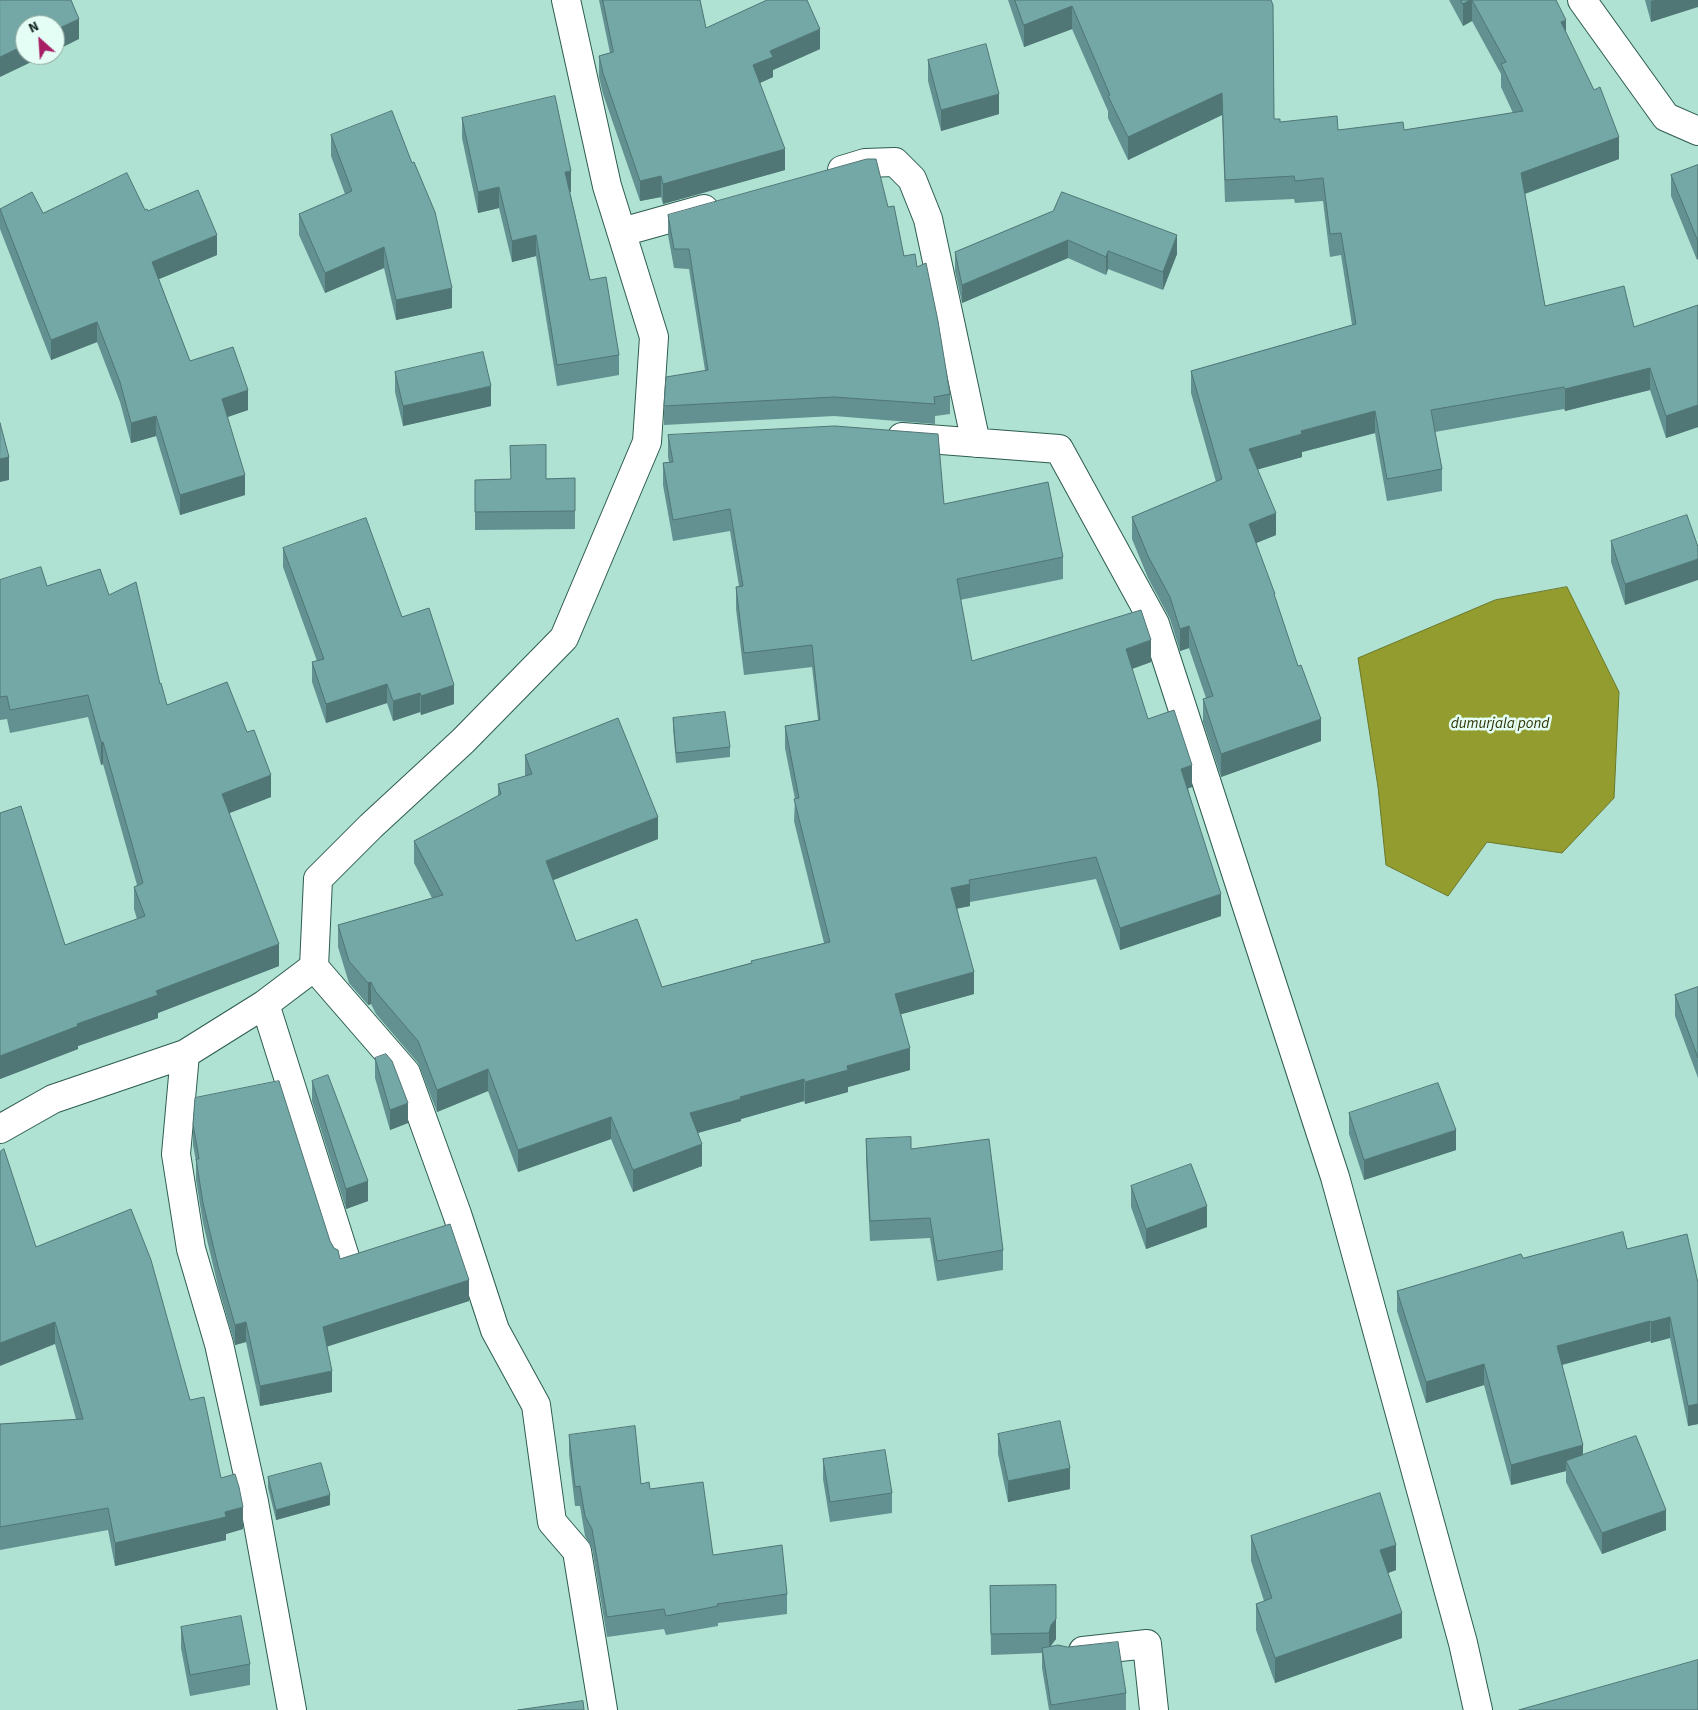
<!DOCTYPE html>
<style>
body{margin:0}
#map{position:relative;width:1698px;height:1710px;overflow:hidden;background:#afe2d3;font-family:"Source Sans 3",sans-serif}
canvas{display:block}
.north{position:absolute;left:15px;top:15px;width:50px;height:50px;box-sizing:border-box;background:#e4fdf5;border:1px solid #8fa69f;border-radius:50%;rotate:334deg;font-size:14px;font-weight:700;line-height:20px;text-align:center;color:#0f231e}
.north::after{content:'';display:block;margin:auto;width:18px;height:22px;background:#a71e65;clip-path:polygon(50% 0,100% 100%,50% 72%,0 100%)}
</style>
<div id="map">
<canvas width="1698" height="1710"></canvas>
<div class="north">N</div>
</div>
<script>
const ctx = document.querySelector('canvas').getContext('2d');
ctx.lineJoin = 'round';
function fill(path, color) {
  ctx.fillStyle = color;
  ctx.fill(path, 'evenodd');
}
function strokePath(path, color, width, dash) {
  ctx.strokeStyle = color;
  ctx.lineWidth = width;
  ctx.lineCap = dash ? 'butt' : 'round';
  ctx.setLineDash(dash || []);
  ctx.stroke(path);
}
function drawText(font, color, halo, rows, align = 'center') {
  ctx.font = font + ' "Source Sans 3",sans-serif';
  ctx.lineWidth = 5;
  ctx.setLineDash([]);
  ctx.textBaseline = 'middle';
  ctx.strokeStyle = halo;
  ctx.fillStyle = color;
  for (const [text, x, y, turn = 0] of rows) {
    ctx.save();
    ctx.translate(x, y);
    ctx.rotate((+turn || 0) * Math.PI / 180);
    ctx.textAlign = isNaN(turn) ? turn : align;
    if (halo) ctx.strokeText(text, 0, 0);
    ctx.fillText(text, 0, 0);
    ctx.restore();
  }
}
const water = new Path2D(`
 M 1567,587 L 1619,692 L 1614,798 L 1562,853 L 1487,842 L 1448,896 L 1386,865 L 1378,787 L 1358,658 L 1495,600 Z`);
fill(water, '#929c2f');
strokePath(water, '#6b782a', 1);
const minor = new Path2D(`
 M 1582,0 L 1666,117 L 1698,131
 M 842,170 L 865,163 L 895,162 L 912,179 L 928,219 L 976,443
 M 622,232 L 704,209
 M 902,437 L 1059,449 L 1155,624 L 1335,1177 L 1463,1643 L 1478,1710
 M 314,967 L 406,1073 L 457,1214 L 495,1330 L 536,1405 L 552,1522 L 577,1551 L 603,1710
 M 265,1004 L 345,1257
 M 0,1129 L 53,1099 L 185,1054
 M 1083,1651 L 1147,1644 L 1154,1710
 M 292,1710 L 254,1502 L 219,1344 L 191,1249 L 176,1154 L 185,1054 L 265,1004 L 314,967 L 318,879 L 371,826 L 463,741 L 564,638 L 647,442 L 654,337 L 607,186 L 566,0`);
strokePath(minor, '#2d5c50', 30);
strokePath(minor, '#fff', 28);
fill(new Path2D(`
 M 599,0 L 700,0 L 706,28 L 820,49 L 773,70 L 773,77 L 760,83 L 785,170 L 663,204 L 661,197 L 640,201 L 603,94 L 599,77 L 599,56 L 610,53 Z
 M 1008,0 L 1271,0 L 1274,119 L 1280,122 L 1338,130 L 1404,130 L 1513,113 L 1501,87 L 1501,74 L 1472,21 L 1463,26 L 1449,0 L 1556,0 L 1566,34 L 1619,159 L 1525,194 L 1545,306 L 1634,327 L 1698,305 L 1698,427 L 1666,438 L 1650,390 L 1565,411 L 1564,409 L 1435,432 L 1442,469 L 1442,491 L 1387,501 L 1375,433 L 1302,452 L 1302,457 L 1258,469 L 1276,535 L 1256,543 L 1275,598 L 1321,741 L 1221,777 L 1203,722 L 1203,699 L 1206,698 L 1189,648 L 1180,651 L 1170,619 L 1148,578 L 1132,539 L 1132,517 L 1216,482 L 1191,393 L 1191,371 L 1352,325 L 1341,255 L 1330,257 L 1323,201 L 1295,203 L 1294,199 L 1225,202 L 1222,115 L 1128,160 L 1108,118 L 1108,111 L 1072,29 L 1024,47 Z
 M 1645,0 L 1698,0 L 1651,22 Z
 M 928,60 L 999,114 L 941,131 L 928,81 Z
 M 462,118 L 571,192 L 570,192 L 590,280 L 619,355 L 619,375 L 557,386 L 536,256 L 512,262 L 499,208 L 478,213 L 462,138 Z
 M 331,135 L 452,308 L 396,320 L 384,268 L 325,293 L 299,235 L 299,214 L 345,194 L 331,156 Z
 M 1698,165 L 1697,260 L 1671,196 L 1671,175 Z
 M 888,207 L 904,256 L 917,267 L 950,394 L 950,414 L 935,416 L 935,424 L 834,416 L 664,425 L 664,406 L 705,370 L 689,269 L 674,268 L 668,235 L 668,215 Z
 M 0,209 L 43,213 L 148,211 L 217,255 L 159,279 L 190,361 L 248,410 L 227,417 L 245,495 L 180,515 L 156,436 L 131,443 L 120,402 L 97,342 L 51,360 L 0,229 Z
 M 1053,211 L 1177,254 L 1163,290 L 1108,269 L 1106,275 L 1068,258 L 962,303 L 955,271 L 955,252 Z
 M 395,372 L 491,406 L 403,426 L 395,392 Z
 M 668,435 L 944,504 L 1063,557 L 1063,579 L 960,600 L 972,661 L 1151,662 L 1132,669 L 1148,719 L 1192,787 L 1188,788 L 1221,916 L 1120,950 L 1096,879 L 970,902 L 970,906 L 957,908 L 974,994 L 901,1014 L 910,1070 L 848,1087 L 848,1092 L 805,1104 L 804,1101 L 741,1119 L 741,1121 L 698,1133 L 702,1166 L 633,1192 L 611,1139 L 518,1172 L 488,1091 L 437,1112 L 418,1063 L 376,1014 L 371,1004 L 368,1005 L 349,983 L 338,947 L 338,925 L 432,898 L 414,863 L 414,841 L 498,796 L 498,784 L 525,776 L 525,755 L 658,839 L 553,880 L 576,941 L 662,987 L 824,943 L 794,821 L 795,799 L 785,748 L 785,726 L 818,720 L 812,667 L 744,675 L 736,609 L 736,587 L 739,586 L 730,531 L 673,541 L 663,485 L 663,463 L 669,462 L 668,457 Z
 M 575,478 L 575,529 L 475,530 L 475,480 Z
 M 1611,541 L 1698,547 L 1625,605 L 1611,562 Z
 M 283,548 L 402,617 L 454,704 L 421,715 L 420,712 L 393,721 L 387,703 L 326,723 L 312,682 L 312,662 L 317,661 L 283,567 Z
 M 0,580 L 109,595 L 160,684 L 167,705 L 271,797 L 229,813 L 279,966 L 158,1013 L 158,1018 L 78,1046 L 78,1049 L 0,1079 L 0,813 L 65,945 L 137,919 L 134,909 L 134,887 L 137,885 L 103,764 L 101,765 L 88,717 L 10,733 L 7,719 L 0,720 Z
 M 673,718 L 730,747 L 730,757 L 676,763 L 673,728 Z
 M 1698,987 L 1698,1078 L 1675,1016 L 1675,995 Z
 M 375,1058 L 408,1123 L 390,1130 L 375,1078 Z
 M 312,1081 L 368,1201 L 346,1209 L 312,1101 Z
 M 1349,1113 L 1456,1150 L 1364,1180 L 1349,1134 Z
 M 193,1124 L 330,1241 L 340,1259 L 469,1301 L 327,1346 L 332,1392 L 260,1406 L 246,1342 L 235,1345 L 218,1286 L 203,1223 L 196,1180 L 196,1161 L 193,1145 Z
 M 866,1139 L 911,1149 L 1003,1250 L 1003,1270 L 937,1281 L 930,1238 L 870,1241 L 866,1159 Z
 M 1131,1186 L 1207,1227 L 1146,1249 L 1131,1207 Z
 M 36,1247 L 190,1400 L 221,1478 L 243,1529 L 226,1534 L 226,1540 L 115,1566 L 108,1530 L 0,1550 L 0,1424 L 76,1419 L 55,1344 Z
 M 1627,1249 L 1698,1283 L 1698,1424 L 1688,1426 L 1670,1338 L 1651,1343 L 1650,1341 L 1562,1365 L 1583,1455 L 1666,1530 L 1602,1554 L 1566,1482 L 1566,1471 L 1511,1485 L 1484,1385 L 1426,1403 L 1397,1311 L 1397,1291 L 1523,1258 Z
 M 998,1434 L 1070,1489 L 1008,1502 L 998,1454 Z
 M 569,1435 L 650,1489 L 713,1555 L 787,1594 L 787,1614 L 718,1623 L 718,1626 L 666,1635 L 664,1629 L 607,1637 L 592,1548 L 585,1536 L 580,1506 L 575,1506 L 569,1454 Z
 M 823,1459 L 892,1493 L 892,1513 L 830,1522 L 823,1479 Z
 M 268,1477 L 330,1505 L 276,1520 L 268,1488 Z
 M 1251,1536 L 1396,1570 L 1388,1573 L 1402,1638 L 1275,1683 L 1256,1630 L 1256,1604 L 1264,1601 L 1251,1561 Z
 M 1056,1585 L 1056,1639 L 1051,1646 L 1126,1693 L 1126,1710 L 1049,1710 L 1042,1668 L 1042,1653 L 991,1655 L 990,1586 Z
 M 181,1627 L 250,1664 L 250,1685 L 190,1696 L 181,1648 Z`), '#639090');
fill(new Path2D(`
 M 1470,0 L 1472,0 L 1472,21 L 1463,26 L 1463,4 Z
 M 1655,0 L 1698,0 L 1698,7 L 1651,22 L 1651,1 Z
 M 1072,6 L 1072,29 L 1024,47 L 1024,25 Z
 M 79,19 L 79,39 L 55,51 L 55,30 Z
 M 1566,20 L 1566,42 L 1561,22 Z
 M 820,29 L 820,49 L 773,70 L 773,77 L 753,86 L 753,65 L 770,51 Z
 M 25,45 L 25,55 L 46,55 L 0,77 L 0,57 Z
 M 1222,93 L 1222,115 L 1128,160 L 1128,137 Z
 M 999,94 L 999,114 L 941,131 L 941,110 Z
 M 1619,137 L 1619,159 L 1521,195 L 1521,173 Z
 M 785,149 L 785,170 L 663,204 L 663,184 Z
 M 571,171 L 571,192 L 565,193 L 565,172 Z
 M 661,176 L 661,197 L 640,201 L 640,181 Z
 M 499,187 L 499,208 L 478,213 L 478,192 Z
 M 217,235 L 217,255 L 152,282 L 152,262 Z
 M 536,235 L 536,256 L 512,262 L 512,241 Z
 M 1177,235 L 1177,254 L 1163,290 L 1163,272 Z
 M 1697,239 L 1698,239 L 1698,259 L 1697,260 Z
 M 1068,240 L 1068,258 L 962,303 L 962,285 Z
 M 384,247 L 384,268 L 325,293 L 325,273 Z
 M 1108,251 L 1108,269 L 1106,275 L 1106,257 Z
 M 452,288 L 452,308 L 396,320 L 396,300 Z
 M 97,322 L 97,342 L 51,360 L 51,340 Z
 M 1650,368 L 1650,390 L 1565,411 L 1565,389 Z
 M 491,386 L 491,406 L 403,426 L 403,406 Z
 M 248,390 L 248,410 L 222,419 L 222,399 Z
 M 1698,405 L 1698,427 L 1666,438 L 1666,416 Z
 M 1375,411 L 1375,433 L 1302,452 L 1302,457 L 1249,472 L 1249,449 L 1301,431 Z
 M 156,416 L 156,436 L 131,443 L 131,423 Z
 M 9,457 L 9,480 L 0,482 L 0,459 Z
 M 245,475 L 245,495 L 180,515 L 180,495 Z
 M 1276,513 L 1276,535 L 1249,546 L 1249,524 Z
 M 1698,559 L 1698,580 L 1625,605 L 1625,584 Z
 M 1189,626 L 1189,648 L 1180,651 L 1180,629 Z
 M 1151,640 L 1151,662 L 1126,671 L 1126,649 Z
 M 387,684 L 387,703 L 326,723 L 326,704 Z
 M 454,685 L 454,704 L 421,715 L 421,696 Z
 M 420,693 L 420,712 L 393,721 L 393,701 Z
 M 1321,719 L 1321,741 L 1221,777 L 1221,754 Z
 M 101,742 L 103,742 L 103,764 L 101,765 Z
 M 1192,765 L 1192,787 L 1181,791 L 1181,769 Z
 M 271,775 L 271,797 L 222,816 L 222,794 Z
 M 658,817 L 658,839 L 546,883 L 546,861 Z
 M 970,884 L 970,906 L 951,910 L 951,888 Z
 M 1221,894 L 1221,916 L 1120,950 L 1120,928 Z
 M 279,944 L 279,966 L 158,1013 L 158,1018 L 78,1046 L 78,1049 L 0,1079 L 0,1056 L 156,991 Z
 M 974,972 L 974,994 L 895,1016 L 895,994 Z
 M 371,982 L 371,1004 L 368,1005 L 368,983 Z
 M 910,1048 L 910,1070 L 848,1087 L 848,1092 L 805,1104 L 805,1082 L 847,1066 Z
 M 488,1069 L 488,1091 L 437,1112 L 437,1090 Z
 M 804,1079 L 804,1101 L 741,1119 L 741,1121 L 690,1135 L 690,1113 L 740,1097 Z
 M 408,1103 L 408,1123 L 390,1130 L 390,1110 Z
 M 611,1117 L 611,1139 L 518,1172 L 518,1150 Z
 M 1456,1130 L 1456,1150 L 1364,1180 L 1364,1160 Z
 M 702,1144 L 702,1166 L 633,1192 L 633,1170 Z
 M 368,1181 L 368,1201 L 346,1209 L 346,1189 Z
 M 1207,1206 L 1207,1227 L 1146,1249 L 1146,1229 Z
 M 469,1280 L 469,1301 L 323,1348 L 323,1327 Z
 M 1670,1317 L 1670,1338 L 1651,1343 L 1651,1322 Z
 M 1650,1321 L 1650,1341 L 1557,1366 L 1557,1346 Z
 M 55,1322 L 55,1344 L 0,1366 L 0,1343 Z
 M 246,1322 L 246,1342 L 235,1345 L 235,1325 Z
 M 1484,1364 L 1484,1385 L 1426,1403 L 1426,1382 Z
 M 332,1371 L 332,1392 L 260,1406 L 260,1386 Z
 M 1698,1404 L 1698,1424 L 1688,1426 L 1688,1406 Z
 M 1583,1445 L 1583,1466 L 1566,1461 L 1566,1471 L 1511,1485 L 1511,1465 Z
 M 1070,1468 L 1070,1489 L 1008,1502 L 1008,1481 Z
 M 330,1495 L 330,1505 L 276,1520 L 276,1510 Z
 M 243,1507 L 243,1529 L 226,1534 L 226,1540 L 115,1566 L 115,1543 Z
 M 1666,1510 L 1666,1530 L 1602,1554 L 1602,1533 Z
 M 1396,1545 L 1396,1570 L 1380,1576 L 1380,1550 Z
 M 1402,1613 L 1402,1638 L 1275,1683 L 1275,1658 Z
 M 1056,1619 L 1056,1639 L 1051,1645 L 1049,1653 L 1049,1633 L 1051,1625 Z`), '#507675');
const building = new Path2D(`
 M 0,0 L 71,0 L 79,19 L 55,30 L 55,25 L 25,25 L 25,45 L 0,57 Z
 M 603,0 L 700,0 L 706,28 L 767,0 L 807,0 L 820,29 L 770,51 L 773,57 L 753,65 L 785,149 L 663,184 L 661,176 L 640,181 L 603,73 L 599,56 L 613,52 Z
 M 1015,0 L 1271,0 L 1273,5 L 1274,119 L 1280,119 L 1280,122 L 1337,116 L 1338,130 L 1403,122 L 1404,130 L 1523,111 L 1501,64 L 1506,62 L 1472,0 L 1556,0 L 1566,20 L 1561,22 L 1594,90 L 1600,87 L 1619,137 L 1521,173 L 1545,306 L 1624,286 L 1634,327 L 1698,305 L 1698,405 L 1666,416 L 1650,368 L 1565,389 L 1564,387 L 1431,410 L 1442,469 L 1387,479 L 1375,411 L 1301,431 L 1302,434 L 1249,449 L 1276,513 L 1249,524 L 1275,594 L 1274,594 L 1298,666 L 1301,665 L 1321,719 L 1221,754 L 1203,699 L 1213,696 L 1189,626 L 1180,629 L 1170,597 L 1148,556 L 1132,517 L 1222,479 L 1191,371 L 1356,324 L 1341,233 L 1330,234 L 1323,178 L 1295,181 L 1294,176 L 1225,180 L 1222,93 L 1128,137 L 1108,96 L 1110,95 L 1072,6 L 1024,25 Z
 M 1461,0 L 1470,0 L 1463,4 Z
 M 986,44 L 999,94 L 941,110 L 928,60 Z
 M 555,96 L 571,171 L 565,172 L 590,280 L 606,277 L 619,355 L 557,365 L 536,235 L 512,241 L 499,187 L 478,192 L 462,118 Z
 M 392,111 L 412,163 L 414,162 L 435,212 L 452,288 L 396,300 L 384,247 L 325,273 L 299,214 L 352,191 L 331,135 Z
 M 867,159 L 876,159 L 888,207 L 894,206 L 904,256 L 915,254 L 917,267 L 926,263 L 938,321 L 950,394 L 934,397 L 935,404 L 834,397 L 664,406 L 666,377 L 708,370 L 689,249 L 674,249 L 668,215 Z
 M 1698,165 L 1698,239 L 1697,239 L 1671,175 Z
 M 127,173 L 145,210 L 147,209 L 148,211 L 198,190 L 217,235 L 152,262 L 190,361 L 233,347 L 248,390 L 222,399 L 245,475 L 180,495 L 156,416 L 131,423 L 120,382 L 97,322 L 51,340 L 0,209 L 32,192 L 43,213 Z
 M 1062,192 L 1177,235 L 1163,272 L 1108,251 L 1106,257 L 1068,240 L 962,285 L 955,252 L 1053,211 Z
 M 483,352 L 491,386 L 403,406 L 395,372 Z
 M 0,423 L 9,457 L 0,459 Z
 M 835,426 L 938,434 L 944,504 L 1048,482 L 1063,557 L 957,579 L 972,661 L 1141,610 L 1151,640 L 1126,649 L 1148,719 L 1174,710 L 1192,765 L 1181,769 L 1221,894 L 1120,928 L 1096,857 L 969,880 L 970,884 L 951,888 L 974,972 L 895,994 L 910,1048 L 847,1066 L 848,1070 L 805,1082 L 804,1079 L 740,1097 L 741,1099 L 690,1113 L 702,1144 L 633,1170 L 611,1117 L 518,1150 L 488,1069 L 437,1090 L 418,1041 L 376,992 L 371,982 L 368,983 L 349,961 L 338,925 L 443,895 L 414,841 L 501,794 L 498,784 L 532,774 L 525,755 L 618,718 L 658,817 L 546,861 L 576,941 L 637,919 L 662,987 L 752,963 L 751,961 L 830,942 L 794,799 L 799,798 L 785,726 L 820,720 L 812,645 L 744,653 L 736,587 L 743,586 L 730,509 L 673,520 L 663,463 L 673,462 L 668,435 Z
 M 546,445 L 546,479 L 575,478 L 575,511 L 475,512 L 475,480 L 511,479 L 510,446 Z
 M 1687,515 L 1698,547 L 1698,559 L 1625,584 L 1611,541 Z
 M 366,518 L 402,617 L 429,608 L 454,685 L 421,696 L 420,693 L 393,701 L 387,684 L 326,704 L 312,662 L 324,659 L 283,548 Z
 M 41,567 L 47,586 L 100,569 L 109,595 L 136,582 L 160,684 L 161,683 L 167,705 L 227,682 L 247,732 L 254,730 L 271,775 L 222,794 L 279,944 L 156,991 L 158,995 L 77,1024 L 78,1026 L 0,1056 L 0,813 L 21,806 L 65,945 L 145,916 L 134,887 L 143,883 L 103,742 L 101,742 L 88,695 L 10,710 L 7,696 L 0,697 L 0,580 Z
 M 725,712 L 730,747 L 676,753 L 673,718 Z
 M 1698,987 L 1698,1058 L 1675,995 Z
 M 386,1054 L 392,1061 L 408,1103 L 390,1110 L 375,1058 Z
 M 328,1075 L 368,1181 L 346,1189 L 312,1081 Z
 M 279,1081 L 330,1241 L 334,1248 L 338,1250 L 340,1259 L 450,1224 L 469,1280 L 323,1327 L 332,1371 L 260,1386 L 246,1322 L 235,1325 L 218,1266 L 203,1203 L 196,1159 L 199,1159 L 193,1124 L 195,1098 Z
 M 1438,1083 L 1456,1130 L 1364,1160 L 1349,1113 Z
 M 911,1137 L 911,1149 L 989,1139 L 1003,1250 L 937,1261 L 930,1218 L 870,1221 L 866,1139 Z
 M 4,1149 L 36,1247 L 131,1209 L 151,1260 L 190,1400 L 204,1397 L 221,1478 L 235,1474 L 239,1487 L 243,1507 L 225,1512 L 226,1517 L 115,1543 L 108,1508 L 0,1527 L 0,1424 L 83,1419 L 55,1322 L 0,1343 L 0,1152 Z
 M 1191,1164 L 1207,1206 L 1146,1229 L 1131,1186 Z
 M 1623,1232 L 1627,1249 L 1687,1234 L 1698,1283 L 1698,1404 L 1688,1406 L 1670,1317 L 1651,1322 L 1650,1321 L 1557,1346 L 1583,1445 L 1511,1465 L 1484,1364 L 1426,1382 L 1397,1291 L 1521,1254 L 1523,1258 Z
 M 1060,1421 L 1070,1468 L 1008,1481 L 998,1434 Z
 M 635,1426 L 641,1484 L 649,1482 L 650,1489 L 703,1482 L 713,1555 L 782,1545 L 787,1594 L 717,1604 L 718,1606 L 666,1616 L 664,1609 L 607,1617 L 592,1529 L 585,1516 L 580,1486 L 575,1487 L 569,1435 Z
 M 1636,1436 L 1666,1510 L 1602,1533 L 1566,1461 Z
 M 885,1450 L 892,1493 L 830,1502 L 823,1459 Z
 M 321,1463 L 330,1495 L 276,1510 L 268,1477 Z
 M 1380,1493 L 1396,1545 L 1380,1550 L 1402,1613 L 1275,1658 L 1256,1604 L 1272,1598 L 1251,1536 Z
 M 1056,1585 L 1056,1619 L 1051,1625 L 1049,1633 L 991,1634 L 990,1586 Z
 M 241,1616 L 250,1664 L 190,1675 L 181,1627 Z
 M 1118,1642 L 1126,1693 L 1051,1705 L 1042,1648 L 1058,1645 L 1067,1647 Z
 M 1698,1660 L 1698,1710 L 1519,1710 Z
 M 583,1701 L 584,1710 L 518,1710 Z`);
fill(building, '#73a8a7');
strokePath(building, '#507675', 1);
drawText('italic 15px', '#313608', '#e4fdf5', [
 ["dumurjala pond",1500,725]
]);
</script>
